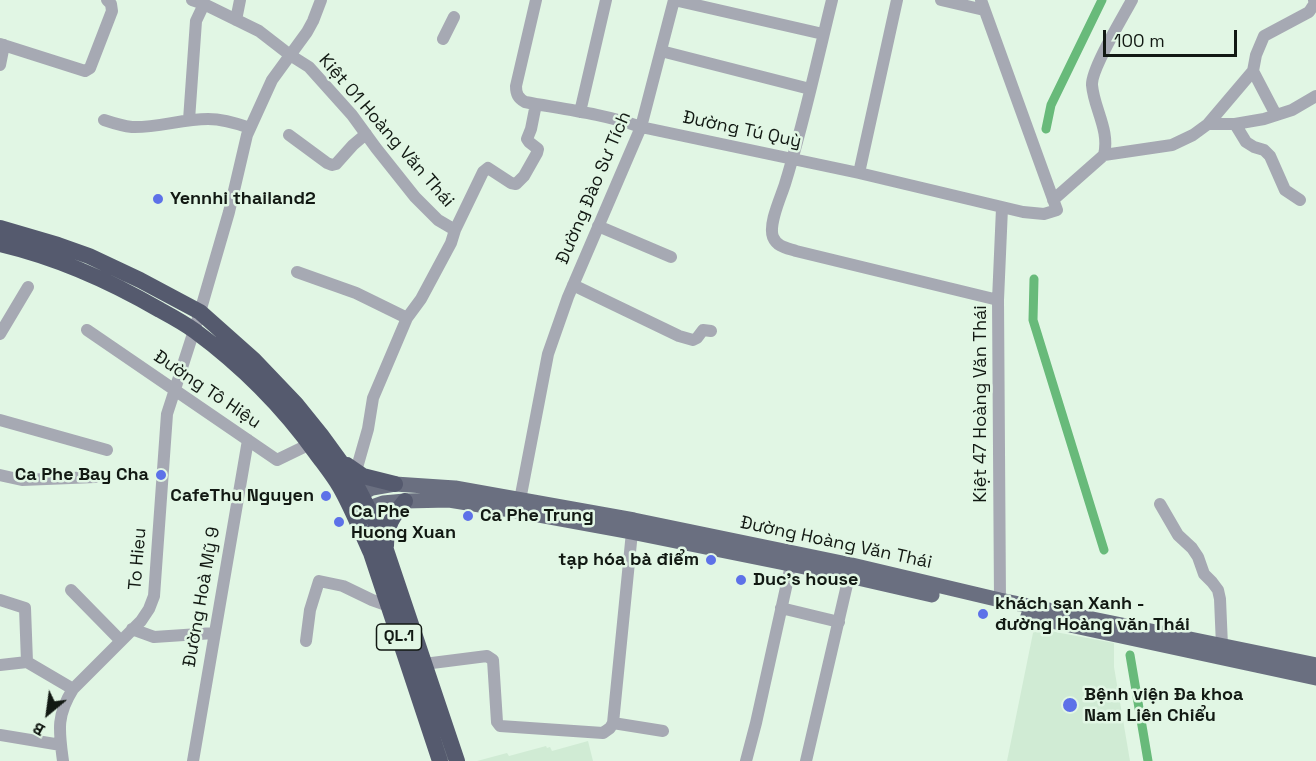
<!DOCTYPE html>
<meta charset="utf-8">
<style>
body{margin:0}
#map{position:relative;width:1316px;height:761px;overflow:hidden;background:#e1f6e4;font-family:"Space Grotesk",sans-serif}
canvas{display:block}
.north{position:absolute;left:18px;top:683px;width:60px;height:60px;-webkit-text-stroke:4px #e1f6e4;paint-order:stroke;rotate:209deg;font-size:16px;font-weight:700;line-height:24px;text-align:center;color:#121913}
.north::after{content:'';display:block;margin:auto;width:21px;height:27px;background:#121913;clip-path:polygon(50% 0,100% 100%,50% 72%,0 100%)}
.scale{position:absolute;left:1103px;top:30px;width:134px;height:27px;box-sizing:border-box;border:3px solid #121913;border-top:0;padding-left:8px;font-size:18px;line-height:21px;white-space:nowrap;color:#121913;-webkit-text-stroke:4px #e1f6e4;paint-order:stroke}
</style>
<div id="map">
<canvas width="1316" height="761"></canvas>
<div class="north">B</div>
<div class="scale">100 m</div>
</div>
<script>
const ctx = document.querySelector('canvas').getContext('2d');
ctx.lineJoin = 'round';
function fill(path, color) {
  ctx.fillStyle = color;
  ctx.fill(path, 'evenodd');
}
function strokePath(path, color, width, dash) {
  ctx.strokeStyle = color;
  ctx.lineWidth = width;
  ctx.lineCap = dash ? 'butt' : 'round';
  ctx.setLineDash(dash || []);
  ctx.stroke(path);
}
function drawText(font, color, halo, rows, align = 'center') {
  ctx.font = font + ' "Space Grotesk",sans-serif';
  ctx.lineWidth = 5;
  ctx.setLineDash([]);
  ctx.textBaseline = 'middle';
  ctx.strokeStyle = halo;
  ctx.fillStyle = color;
  for (const [text, x, y, turn = 0] of rows) {
    ctx.save();
    ctx.translate(x, y);
    ctx.rotate((+turn || 0) * Math.PI / 180);
    ctx.textAlign = isNaN(turn) ? turn : align;
    if (halo) ctx.strokeText(text, 0, 0);
    ctx.fillText(text, 0, 0);
    ctx.restore();
  }
}
fill(new Path2D(`
 M 1034,628 L 1114,643 L 1114,667 L 1130,761 L 1007,761 Z
 M 588,741 L 593,761 L 477,761 L 507,753 L 509,756 L 546,746 L 547,748 L 550,747 L 552,751 Z`), '#d0ebd4');
strokePath(new Path2D(`
 M 1046,129 L 1051,105 L 1102,0
 M 1034,279 L 1033,320 L 1104,550
 M 1130,655 L 1148,761`), '#68ba7a', 9);
strokePath(new Path2D(`
 M 192,0 L 204,4 L 259,31 L 290,55 L 309,67 L 352,115 L 376,148 L 415,197 L 438,220 L 455,230
 M 536,0 L 516,86 C 516,94 518,98 525,102 C 563,109 604,114 641,127 L 859,173 L 1023,212 L 1044,214 L 1057,210 L 981,0
 M 674,0 L 823,34
 M 832,0 C 817,61 804,123 785,184 C 781,197 768,224 773,237 C 777,247 787,248 796,251 L 998,300
 M 941,0 L 984,10
 M 236,20 L 240,0
 M 443,39 L 454,17
 M 0,44 L 85,71 L 90,68 L 112,11 L 111,4 L 107,0
 M 661,51 L 810,89
 M 0,65 L 4,45
 M 580,112 L 606,0
 M 1276,115 L 1253,71 L 1256,55 L 1264,36 L 1309,12 L 1315,3 L 1314,0
 M 104,120 C 113,123 122,126 132,127 C 157,128 182,119 208,119 C 223,119 236,123 250,128
 M 189,120 L 196,21 L 204,4
 M 1208,124 L 1253,71
 M 1235,124 L 1246,142 L 1254,147 L 1264,150 L 1270,156 L 1285,190 L 1300,200
 M 289,135 L 327,163 L 332,165 L 336,164 L 353,145 L 366,134
 M 1104,155 L 1172,145 L 1193,135 L 1208,124 L 1235,124 L 1264,119 L 1292,110 L 1316,96
 M 859,173 L 897,0
 M 1053,200 L 1104,155 C 1110,130 1094,109 1092,85 C 1091,69 1123,17 1132,0
 M 598,226 L 671,257
 M 297,272 L 356,293 L 407,318
 M 573,285 L 679,336 L 693,340 L 697,338 L 703,330 L 711,331
 M 87,330 L 277,460 L 310,444
 M 0,334 L 28,287
 M 0,420 L 107,450
 M 356,471 L 368,429 L 373,398 L 407,318 L 421,299 L 451,243 L 455,230 L 483,172 L 488,168 L 511,183 L 516,184 L 524,176 L 537,153 L 538,149 L 529,142 L 527,139 L 531,129 L 536,104
 M 0,475 L 22,480 L 95,477
 M 520,500 L 548,354 L 568,297 L 641,127 L 674,0
 M 1160,504 L 1178,535 L 1192,548 L 1198,557 L 1204,574 L 1212,582 L 1218,590 L 1220,599 L 1222,646
 M 71,590 L 121,641
 M 0,600 L 25,608 L 27,662
 M 1000,600 L 998,300 L 1002,208
 M 781,608 L 839,622
 M 132,629 L 154,637 L 214,633
 M 306,641 L 310,610 L 319,581 L 343,586 L 372,600 L 389,606
 M 424,664 L 487,656 L 493,660 L 497,722 L 500,726 L 603,733 L 610,728 L 613,723
 M 0,665 L 27,662 L 73,689
 M 613,723 L 632,532
 M 613,723 L 663,731
 M 0,735 L 61,745
 M 63,761 C 59,731 56,716 73,689 L 141,621 L 149,609 L 154,596 L 167,414 L 200,312 L 229,212 L 247,135 L 272,80 L 307,32 L 313,21 L 321,0
 M 193,761 L 248,440
 M 746,761 L 756,723 L 791,565
 M 806,761 L 849,576`), '#a6a9b3', 12);
strokePath(new Path2D(`
 M 350,500 L 372,488 L 395,484 L 455,488 L 634,520 L 852,565 L 1000,600 L 1316,665
 M 358,512 L 383,503 L 405,501 L 449,500 L 517,511 L 632,532 L 849,576 L 932,595
 M 1028,616 L 1316,678`), '#6a6f80', 15);
strokePath(new Path2D(`
 M 0,228 L 58,245 L 89,256 L 140,280 L 200,312 L 254,360 L 296,404 L 321,435 L 353,479 L 375,522 L 386,550 L 457,761
 M 0,244 C 56,257 110,281 160,310 C 171,316 184,323 195,331 C 241,365 283,407 316,453 C 324,464 333,475 340,487 C 352,508 361,531 371,553 L 440,761
 M 347,465 L 363,476 L 395,484
 M 386,546 C 386,525 393,516 405,501`), '#555a6e', 16);
for (const [x, y, r, color] of [
 [158,199,6,"#5d71e8"],
 [161,475,6,"#5d71e8"],
 [326,496,6,"#5d71e8"],
 [468,516,6,"#5d71e8"],
 [339,522,6,"#5d71e8"],
 [711,560,6,"#5d71e8"],
 [741,580,6,"#5d71e8"],
 [983,614,6,"#5d71e8"],
 [1070,705,8,"#5d71e8"]
]) {
  const dot = new Path2D();
  dot.arc(x, y, r, 0, 2 * Math.PI);
  ctx.fillStyle = color;
  ctx.fill(dot);
  strokePath(dot, '#e1f6e4', 2);
}
for (const [x, y, w] of [
 [399,637,45]
]) {
  const box = new Path2D();
  box.roundRect(x - w / 2, y - 13, w, 26, 4.5);
  ctx.fillStyle = '#e1f6e4';
  ctx.fill(box);
  strokePath(box, '#121913', 1.5);
}
drawText('bold 16px', '#121913', null, [
 ["QL.1",399,637]
]);
drawText('18px', '#121913', '#e1f6e4', [
 ["Đường Tú Quỳ",742,130,12],
 ["Kiệt 01 Hoàng Văn Thái",386,131,49],
 ["Đường Đào Sư Tích",594,188,-67],
 ["Đường Tô Hiệu",207,390,34],
 ["Kiệt 47 Hoàng Văn Thái",981,404,-90],
 ["Đường Hoàng Văn Thái",836,543,12],
 ["To Hieu",138,559,-85],
 ["Đường Hoà Mỹ 9",202,597,-80]
]);
drawText('bold 18px', '#121913', '#e1f6e4', [
 ["Yennhi thailand2",170,199],
 ["Ca Phe Bay Cha",149,475,"right"],
 ["CafeThu Nguyen",314,496,"right"],
 ["Ca Phe",351,512],
 ["Huong Xuan",351,533],
 ["Ca Phe Trung",480,516],
 ["tạp hóa bà điểm",699,560,"right"],
 ["Duc's house",753,580],
 ["khách sạn Xanh -",995,604],
 ["đường Hoàng văn Thái",995,625],
 ["Bệnh viện Đa khoa",1084,695],
 ["Nam Liên Chiểu",1084,716]
], 'left');
</script>
